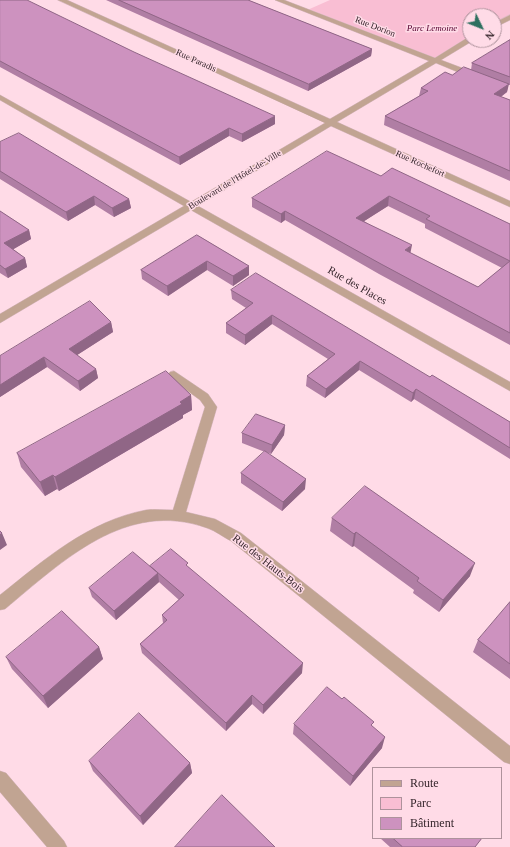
<!DOCTYPE html>
<meta charset="utf-8">
<style>
body{margin:0}
#map{position:relative;width:510px;height:847px;overflow:hidden;background:#ffdbe7;font-family:Georgia,serif}
canvas{display:block}
.legend{position:absolute;left:372px;top:767px;width:130px;height:72px;box-sizing:border-box;background:#ffdbe7;border:1px solid #ae929c;margin:0;padding:5px 7px;list-style:none;font-size:12px;color:#35252b}
.legend li{display:flex;align-items:center;gap:8px;height:20px}
.legend b{width:20px;border:1px solid #ae929c}
.north{position:absolute;left:462px;top:8px;width:40px;height:40px;box-sizing:border-box;background:#ffdbe7;border:1px solid #ae929c;border-radius:50%;rotate:133deg;font-size:11px;font-weight:700;line-height:16px;text-align:center;color:#35252b}
.north::after{content:'';display:block;margin:auto;width:14px;height:18px;background:#2d6f5f;clip-path:polygon(50% 0,100% 100%,50% 72%,0 100%)}
</style>
<div id="map">
<canvas width="510" height="847"></canvas>
<ul class="legend">
<li><b style="height:5px;background:#c1a492"></b>Route</li>
<li><b style="height:11px;background:#f9bed3"></b>Parc</li>
<li><b style="height:11px;background:#cd92bf"></b>Bâtiment</li>
</ul>
<div class="north">N</div>
</div>
<script>
const ctx = document.querySelector('canvas').getContext('2d');
ctx.lineJoin = 'round';
function fill(path, color) {
  ctx.fillStyle = color;
  ctx.fill(path, 'evenodd');
}
function strokePath(path, color, width, dash) {
  ctx.strokeStyle = color;
  ctx.lineWidth = width;
  ctx.lineCap = dash ? 'butt' : 'round';
  ctx.setLineDash(dash || []);
  ctx.stroke(path);
}
function drawText(font, color, halo, rows, align = 'center') {
  ctx.font = font + ' Georgia,serif';
  ctx.lineWidth = 3;
  ctx.setLineDash([]);
  ctx.textBaseline = 'middle';
  ctx.strokeStyle = halo;
  ctx.fillStyle = color;
  for (const [text, x, y, turn = 0] of rows) {
    ctx.save();
    ctx.translate(x, y);
    ctx.rotate((+turn || 0) * Math.PI / 180);
    ctx.textAlign = isNaN(turn) ? turn : align;
    if (halo) ctx.strokeText(text, 0, 0);
    ctx.fillText(text, 0, 0);
    ctx.restore();
  }
}
fill(new Path2D(`
 M 330,0 L 510,0 L 510,17 L 494,26 L 494,16 L 470,16 L 470,40 L 435,61 L 305,11 Z`), '#f9bed3');
const minor = new Path2D(`
 M 58,0 L 67,0 L 330,119 L 429,61 L 275,0 L 284,0 L 435,58 L 467,38 L 474,40 L 441,60 L 478,74 L 478,78 L 472,78 L 436,63 L 337,122 L 510,201 L 510,207 L 331,126 L 198,206 L 510,382 L 510,391 L 191,210 L 0,323 L 0,314 L 184,206 L 0,100 L 0,95 L 191,202 L 325,123 Z
 M 510,15 L 510,20 L 494,28 L 494,23 Z
 M 174,371 L 208,394 L 217,407 L 186,512 L 215,519 L 241,533 L 510,746 L 510,764 L 504,762 L 231,541 C 223,537 216,531 207,528 C 126,499 63,561 5,609 L 0,610 L 0,595 C 44,560 88,521 146,510 C 154,509 164,510 173,510 L 205,407 L 200,400 L 170,378 L 168,375 L 170,372 Z
 M 0,771 L 6,773 L 64,841 L 67,847 L 47,847 L 0,792 Z`);
strokePath(minor, '#dbbac5', 1);
fill(minor, '#c1a492');
fill(new Path2D(`
 M 0,0 L 275,124 L 242,142 L 229,136 L 180,165 L 0,67 Z
 M 106,0 L 248,0 L 372,49 L 371,56 L 308,91 Z
 M 510,40 L 510,85 L 508,85 L 507,92 L 501,97 L 510,100 L 510,181 L 384,125 L 385,116 L 419,96 L 421,88 L 452,75 L 471,70 L 472,63 Z
 M 0,142 L 129,199 L 131,208 L 114,217 L 95,205 L 68,221 L 0,179 Z
 M 381,176 L 510,224 L 510,345 L 379,274 L 285,220 L 281,223 L 252,207 L 252,198 ZM 388,206 L 425,224 L 425,228 L 502,268 L 478,287 L 410,253 L 364,221 Z
 M 0,211 L 29,230 L 31,239 L 13,249 L 25,258 L 27,267 L 8,278 L 0,273 Z
 M 197,235 L 249,266 L 249,275 L 233,286 L 207,270 L 168,296 L 142,279 L 141,270 Z
 M 231,290 L 430,377 L 510,422 L 510,459 L 414,399 L 411,402 L 359,370 L 325,398 L 306,386 L 307,376 L 328,359 L 272,324 L 245,345 L 226,333 L 226,323 L 246,308 L 232,299 Z
 M 111,322 L 113,332 L 77,355 L 96,369 L 98,378 L 80,391 L 47,367 L 0,397 L 0,356 Z
 M 191,395 L 192,410 L 183,415 L 183,418 L 59,491 L 57,489 L 45,496 L 21,467 L 17,453 Z
 M 285,425 L 284,435 L 271,454 L 266,452 L 305,489 L 282,511 L 241,483 L 241,473 L 265,452 L 242,443 L 242,433 Z
 M 332,518 L 470,576 L 439,612 L 413,593 L 414,590 L 354,546 L 352,547 L 330,531 Z
 M 150,566 L 188,567 L 302,673 L 263,714 L 252,704 L 226,731 L 142,653 L 140,644 L 163,623 L 162,615 L 179,600 L 159,582 L 116,620 L 92,597 L 89,588 L 151,567 Z
 M 510,602 L 510,679 L 473,652 L 478,640 Z
 M 99,647 L 103,659 L 48,708 L 12,669 L 6,657 Z
 M 342,699 L 373,727 L 382,748 L 350,786 L 293,734 L 294,724 Z
 M 89,761 L 190,763 L 192,773 L 143,825 L 93,771 Z
 M 380,838 L 482,838 L 475,847 L 390,847 Z`), '#b07ea4');
fill(new Path2D(`
 M 372,49 L 371,56 L 308,91 L 309,84 Z
 M 509,84 L 507,92 L 492,103 L 494,94 Z
 M 275,116 L 275,124 L 242,142 L 242,134 Z
 M 229,128 L 229,136 L 180,165 L 179,157 Z
 M 94,196 L 95,205 L 68,221 L 66,212 Z
 M 389,196 L 388,206 L 355,227 L 356,218 Z
 M 129,199 L 131,208 L 114,217 L 112,208 Z
 M 285,211 L 285,220 L 281,223 L 281,214 Z
 M 29,230 L 31,239 L 7,253 L 4,243 Z
 M 412,245 L 410,255 L 405,250 Z
 M 25,258 L 27,267 L 8,278 L 5,269 Z
 M 207,261 L 207,270 L 168,296 L 167,286 Z
 M 249,266 L 249,275 L 233,286 L 233,276 Z
 M 272,315 L 272,324 L 245,345 L 245,335 Z
 M 111,322 L 113,332 L 71,359 L 69,349 Z
 M 44,357 L 47,367 L 0,397 L 0,385 Z
 M 360,361 L 359,370 L 325,398 L 326,389 Z
 M 96,369 L 98,378 L 80,391 L 78,381 Z
 M 416,389 L 414,399 L 411,402 L 413,393 Z
 M 191,395 L 192,410 L 183,415 L 183,418 L 59,491 L 55,477 Z
 M 285,425 L 284,435 L 271,454 L 272,445 Z
 M 53,475 L 57,489 L 45,496 L 40,482 Z
 M 306,479 L 305,489 L 282,511 L 283,502 Z
 M 356,532 L 354,546 L 352,547 L 354,534 Z
 M 2,533 L 7,545 L 0,550 L 0,535 Z
 M 475,563 L 470,576 L 439,612 L 443,600 Z
 M 158,573 L 159,582 L 116,620 L 114,611 Z
 M 99,647 L 103,659 L 48,708 L 43,696 Z
 M 303,663 L 302,673 L 263,714 L 263,705 Z
 M 252,695 L 252,704 L 226,731 L 226,723 Z
 M 385,737 L 382,748 L 350,786 L 353,776 Z
 M 190,763 L 192,773 L 143,825 L 140,816 Z`), '#906686');
const building = new Path2D(`
 M 0,0 L 27,0 L 134,52 L 275,116 L 242,134 L 229,128 L 179,157 L 0,61 Z
 M 119,0 L 248,0 L 372,49 L 309,84 Z
 M 510,40 L 510,77 L 472,63 Z
 M 464,67 L 509,84 L 494,94 L 510,100 L 510,171 L 385,116 L 428,91 L 421,88 L 445,72 L 452,75 Z
 M 19,133 L 129,199 L 112,208 L 94,196 L 66,212 L 0,171 L 0,142 Z
 M 327,151 L 381,176 L 392,168 L 510,224 L 510,261 L 426,219 L 430,216 L 389,196 L 356,218 L 412,245 L 405,250 L 478,287 L 510,261 L 510,333 L 381,264 L 285,211 L 281,214 L 252,198 Z
 M 0,211 L 29,230 L 4,243 L 25,258 L 5,269 L 0,265 Z
 M 197,235 L 249,266 L 233,276 L 207,261 L 167,286 L 141,270 Z
 M 256,273 L 430,377 L 432,375 L 510,422 L 510,448 L 416,389 L 413,393 L 360,361 L 326,389 L 307,376 L 335,354 L 272,315 L 245,335 L 226,323 L 253,303 L 231,290 Z
 M 90,301 L 111,322 L 69,349 L 96,369 L 78,381 L 44,357 L 0,385 L 0,356 Z
 M 166,371 L 191,395 L 180,402 L 182,404 L 55,477 L 53,475 L 40,482 L 17,453 Z
 M 256,414 L 285,425 L 272,445 L 242,433 Z
 M 265,451 L 306,479 L 283,502 L 241,473 Z
 M 365,486 L 475,563 L 443,600 L 417,581 L 419,578 L 356,532 L 354,534 L 332,518 Z
 M 0,531 L 2,533 L 0,535 Z
 M 171,549 L 188,563 L 186,565 L 303,663 L 263,705 L 252,695 L 226,723 L 140,644 L 167,620 L 162,615 L 184,595 L 150,566 Z
 M 133,552 L 158,573 L 114,611 L 89,588 Z
 M 510,602 L 510,664 L 478,640 Z
 M 62,611 L 99,647 L 43,696 L 6,657 Z
 M 327,687 L 342,699 L 344,697 L 374,722 L 371,725 L 385,737 L 353,776 L 294,724 Z
 M 139,713 L 190,763 L 140,816 L 89,761 Z
 M 222,795 L 275,847 L 175,847 Z
 M 393,838 L 482,838 L 475,847 L 403,847 Z`);
fill(building, '#cd92bf');
strokePath(building, '#906686', 1);
drawText('9px', '#35252b', '#ffdbe7', [
 ["Rue Dorion",375,27,21],
 ["Rue Paradis",196,61,24],
 ["Rue Rochefort",420,164,24],
 ["Boulevard de l'Hôtel-de-Ville",235,180,-31]
]);
drawText('italic 9px', '#55002f', '#ffdbe7', [
 ["Parc Lemoine",432,29]
]);
drawText('11px', '#35252b', '#ffdbe7', [
 ["Rue des Places",357,286,30],
 ["Rue des Hauts-Bois",268,564,38]
]);
</script>
